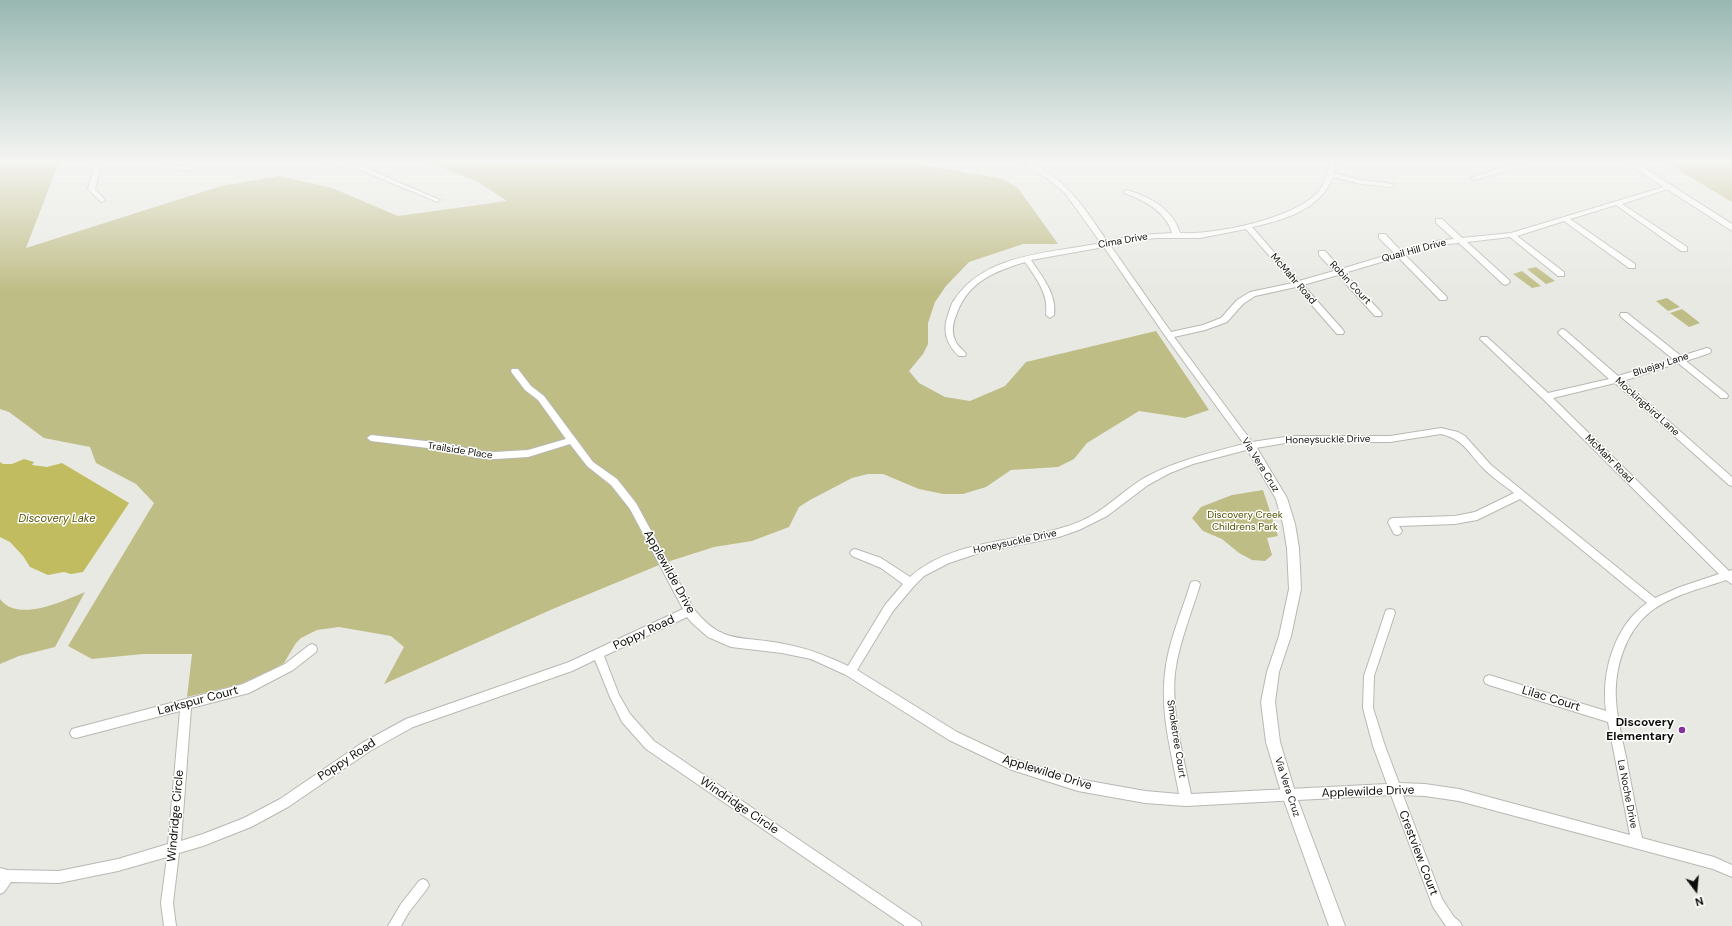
<!DOCTYPE html>
<style>
body{margin:0}
#map{position:relative;width:1732px;height:926px;overflow:hidden;background:#e9e9e4;font-family:"DM Sans",sans-serif}
canvas{display:block}
.north{position:absolute;left:1676px;top:870px;width:40px;height:40px;-webkit-text-stroke:3px #fffffe;paint-order:stroke;rotate:164deg;font-size:11px;font-weight:700;line-height:16px;text-align:center;color:#0d0d0b}
.north::after{content:'';display:block;margin:auto;width:14px;height:18px;background:#0d0d0b;clip-path:polygon(50% 0,100% 100%,50% 72%,0 100%)}
</style>
<div id="map">
<canvas width="1732" height="926"></canvas>
<div class="north">N</div>
</div>
<script>
const ctx = document.querySelector('canvas').getContext('2d');
ctx.lineJoin = 'round';
function fill(path, color) {
  ctx.fillStyle = color;
  ctx.fill(path, 'evenodd');
}
function strokePath(path, color, width, dash) {
  ctx.strokeStyle = color;
  ctx.lineWidth = width;
  ctx.lineCap = dash ? 'butt' : 'round';
  ctx.setLineDash(dash || []);
  ctx.stroke(path);
}
function drawText(font, color, halo, rows, align = 'center') {
  ctx.font = font + ' "DM Sans",sans-serif';
  ctx.lineWidth = 3;
  ctx.setLineDash([]);
  ctx.textBaseline = 'middle';
  ctx.strokeStyle = halo;
  ctx.fillStyle = color;
  for (const [text, x, y, turn = 0] of rows) {
    ctx.save();
    ctx.translate(x, y);
    ctx.rotate((+turn || 0) * Math.PI / 180);
    ctx.textAlign = isNaN(turn) ? turn : align;
    if (halo) ctx.strokeText(text, 0, 0);
    ctx.fillText(text, 0, 0);
    ctx.restore();
  }
}
fill(new Path2D(`
 M 0,162 L 59,162 L 26,248 L 221,186 L 279,176 L 332,188 L 398,216 L 507,201 L 475,180 L 426,162 L 536,163 L 556,162 L 920,162 L 922,165 L 1003,179 L 1018,188 L 1058,244 L 1023,244 L 969,262 L 946,286 L 935,302 L 928,323 L 928,344 L 923,354 L 909,371 L 919,383 L 945,397 L 970,401 L 1005,386 L 1026,362 L 1156,331 L 1209,410 L 1185,418 L 1139,411 L 1087,443 L 1074,459 L 1058,467 L 1011,470 L 986,487 L 963,494 L 943,494 L 919,489 L 883,474 L 868,474 L 852,478 L 810,500 L 799,507 L 789,527 L 752,541 L 714,547 L 664,563 L 555,608 L 384,684 L 404,647 L 391,636 L 339,627 L 317,630 L 301,638 L 296,643 L 284,663 L 275,668 L 241,684 L 187,697 L 192,654 L 143,654 L 92,659 L 68,646 L 154,503 L 136,484 L 96,463 L 90,447 L 44,438 L 9,412 L 0,409 Z
 M 1668,162 L 1732,162 L 1732,202 L 1685,174 Z
 M 1536,267 L 1555,281 L 1546,284 L 1527,269 Z
 M 1522,271 L 1541,286 L 1532,288 L 1513,274 Z
 M 1667,298 L 1680,307 L 1668,311 L 1656,301 Z
 M 1682,309 L 1700,323 L 1689,327 L 1670,313 Z
 M 1263,490 L 1278,536 L 1267,538 L 1272,555 L 1265,561 L 1252,560 L 1239,553 L 1222,539 L 1203,531 L 1192,518 L 1201,507 L 1232,495 Z
 M 85,592 L 55,647 L 19,656 L 0,664 L 0,599 C 18,623 63,601 85,592 Z`), '#bfbd86');
fill(new Path2D(`
 M 24,459 L 34,462 L 32,465 L 47,467 L 62,463 L 129,503 L 83,572 L 71,574 L 64,572 L 48,575 L 30,567 L 23,556 L 10,542 L 0,537 L 0,462 L 3,464 L 12,464 Z`), '#c0bc5f');
const minor = new Path2D(`
 M 96,162 L 102,162 L 95,189 L 105,200 L 102,202 L 100,201 L 88,189 Z
 M 159,162 L 166,162 L 169,165 L 191,167 L 194,169 L 191,171 L 165,168 Z
 M 324,162 L 340,162 L 361,166 L 440,200 L 437,202 L 435,201 L 358,169 L 327,164 Z
 M 1021,162 C 1030,162 1036,165 1044,170 C 1073,188 1088,214 1107,241 L 1141,235 L 1172,233 C 1166,211 1144,200 1124,193 L 1123,192 L 1126,190 C 1149,196 1173,209 1180,233 C 1215,235 1295,219 1319,191 C 1326,182 1327,172 1330,162 L 1336,162 L 1334,173 L 1361,180 L 1393,184 L 1393,186 L 1391,187 L 1361,184 L 1333,177 C 1320,210 1284,220 1252,227 L 1299,281 L 1334,271 L 1319,255 L 1319,251 L 1325,251 L 1341,269 L 1394,253 L 1379,238 L 1379,234 L 1385,234 L 1401,251 L 1436,241 L 1454,239 L 1436,223 L 1436,219 L 1442,219 L 1462,238 L 1511,233 L 1667,186 L 1671,186 L 1671,188 L 1622,204 L 1687,247 L 1687,251 L 1681,251 L 1616,205 L 1570,219 L 1635,264 L 1635,268 L 1629,268 L 1564,221 L 1517,236 L 1564,272 L 1564,276 L 1558,276 L 1510,237 L 1467,242 L 1509,280 L 1510,282 L 1506,285 L 1503,284 L 1459,243 L 1436,245 L 1405,255 L 1446,296 L 1447,298 L 1446,300 L 1440,300 L 1398,257 L 1344,273 L 1381,312 L 1382,314 L 1381,316 L 1375,316 L 1338,275 L 1303,285 L 1343,330 L 1344,332 L 1343,334 L 1337,334 L 1296,287 L 1255,296 L 1243,304 L 1227,322 L 1205,330 L 1174,337 L 1252,442 L 1291,436 L 1390,436 L 1441,428 L 1458,432 L 1465,436 L 1491,465 L 1655,598 L 1680,587 L 1719,574 L 1543,399 L 1480,339 L 1481,337 L 1487,337 L 1548,393 L 1609,379 L 1559,334 L 1558,332 L 1562,329 L 1565,330 L 1618,376 L 1673,359 L 1621,317 L 1620,315 L 1621,313 L 1627,313 L 1681,356 L 1707,348 L 1710,349 L 1711,351 L 1710,353 L 1686,361 L 1727,394 L 1728,396 L 1727,398 L 1721,398 L 1678,363 L 1623,381 L 1732,477 L 1732,486 L 1729,485 L 1615,383 L 1553,398 L 1729,571 L 1732,570 L 1732,584 L 1726,580 C 1700,589 1672,595 1650,612 C 1625,632 1614,669 1616,700 C 1617,719 1622,738 1626,757 C 1631,784 1636,811 1642,838 L 1714,857 L 1732,865 L 1732,877 L 1713,869 L 1459,801 L 1425,796 L 1403,795 L 1442,899 L 1454,917 L 1460,922 L 1462,926 L 1446,926 L 1433,907 L 1391,795 L 1186,806 L 1145,803 L 1078,791 L 1012,770 L 949,740 L 846,675 L 811,659 L 782,653 L 731,647 L 708,637 L 692,623 L 687,617 L 604,656 L 619,695 L 630,714 L 654,741 L 920,922 L 922,926 L 905,926 L 646,749 L 622,722 L 610,697 L 595,660 L 572,671 L 413,727 L 370,751 L 288,807 L 251,827 L 203,846 L 179,853 L 173,903 L 176,926 L 164,926 L 161,903 L 167,857 L 118,871 L 59,883 L 11,882 L 4,892 L 0,894 L 0,868 L 8,870 L 59,871 L 118,859 L 168,844 L 180,711 L 76,738 L 72,737 L 70,733 L 72,729 L 243,684 L 285,664 L 308,646 L 312,644 L 316,646 L 317,649 L 316,652 L 293,670 L 249,693 L 191,708 L 181,841 L 203,834 L 244,818 L 280,799 L 362,743 L 406,719 L 569,662 L 683,609 L 630,509 L 611,485 L 587,466 L 570,444 L 528,457 L 495,459 L 477,458 L 444,450 L 371,441 L 367,438 L 371,435 L 444,443 L 477,451 L 495,452 L 528,450 L 566,439 L 538,400 L 525,390 L 512,373 L 511,371 L 512,369 L 518,369 L 531,386 L 544,396 L 593,462 L 617,479 L 636,503 L 693,608 C 723,646 742,635 784,644 C 807,648 827,656 848,666 L 885,605 L 903,584 L 881,568 L 852,556 L 850,553 L 852,550 L 855,549 L 881,558 L 910,577 C 948,542 1010,542 1058,529 C 1073,525 1090,518 1102,509 C 1116,499 1129,487 1144,478 C 1175,461 1209,453 1244,444 L 1166,337 L 1104,247 L 1031,260 C 1042,277 1057,294 1054,315 L 1050,318 L 1046,315 C 1049,294 1036,278 1025,262 C 995,271 968,282 957,313 C 953,322 951,331 955,340 C 957,346 963,349 966,354 L 965,356 L 959,356 C 947,345 942,331 948,315 C 950,310 951,303 955,299 C 986,253 1052,253 1101,243 L 1065,193 L 1048,179 ZM 1246,229 L 1293,283 L 1250,292 L 1237,300 L 1221,318 L 1203,325 L 1171,332 L 1110,245 L 1155,238 L 1200,238 ZM 1441,434 C 1465,440 1468,453 1484,469 C 1493,478 1504,485 1514,493 L 1475,512 L 1455,516 L 1393,518 L 1390,519 L 1388,522 L 1394,534 L 1397,535 L 1400,534 L 1402,531 L 1399,526 L 1455,524 L 1477,520 L 1520,499 L 1647,603 C 1614,626 1601,673 1606,711 L 1489,675 L 1485,677 L 1484,680 L 1485,683 L 1489,685 L 1608,722 L 1630,835 L 1459,789 L 1425,784 L 1399,783 L 1385,746 L 1373,708 L 1374,676 L 1395,613 L 1394,610 L 1390,609 L 1386,610 L 1364,676 L 1363,708 L 1373,746 L 1387,784 L 1191,794 C 1183,754 1171,714 1175,673 C 1179,643 1191,614 1200,585 L 1199,582 L 1195,581 L 1191,582 L 1190,585 C 1181,614 1168,643 1165,673 C 1160,714 1172,754 1179,794 L 1145,791 L 1078,779 L 1014,759 L 957,732 L 857,670 L 893,611 L 914,586 L 924,576 L 949,563 L 982,552 L 1059,537 L 1079,530 L 1107,516 L 1148,485 L 1170,473 L 1193,464 L 1250,449 L 1291,442 L 1390,442 Z
 M 1518,162 L 1526,162 L 1515,168 L 1474,180 L 1471,178 Z
 M 423,879 L 427,881 L 429,885 L 427,889 L 409,912 L 401,926 L 388,926 L 401,904 L 419,881 Z`);
const tertiary = new Path2D(`
 M 1625,162 L 1635,162 L 1732,224 L 1732,231 Z
 M 1250,442 L 1254,443 L 1287,498 L 1295,524 L 1299,548 L 1301,589 L 1291,636 L 1279,672 L 1275,702 L 1280,742 L 1296,795 L 1345,926 L 1329,926 L 1282,795 L 1266,742 L 1261,702 L 1267,672 L 1279,636 L 1289,589 L 1287,548 L 1283,524 L 1276,499 L 1245,446 L 1246,443 Z`);
strokePath(minor, '#b8b8b3', 2);
strokePath(tertiary, '#b8b8b3', 2);
fill(minor, '#fff');
fill(tertiary, '#fff');
const sky = ctx.createLinearGradient(0, 0, 0, 292);
sky.addColorStop(0, '#98b7b1');
sky.addColorStop(0.55, '#f5f5f3');
sky.addColorStop(1, '#f5f5f300');
ctx.fillStyle = sky;
ctx.fillRect(0, 0, 1732, 292);
for (const [x, y, r, color] of [
 [1682,730,4,"#83309f"]
]) {
  const dot = new Path2D();
  dot.arc(x, y, r, 0, 2 * Math.PI);
  ctx.fillStyle = color;
  ctx.fill(dot);
  strokePath(dot, '#fffffe', 1.5);
}
drawText('10px', '#0d0d0b', '#fffffe', [
 ["Cima Drive",1123,241,-10],
 ["Quail Hill Drive",1414,251,-15],
 ["McMahr Road",1293,279,49],
 ["Robin Court",1350,283,47],
 ["Bluejay Lane",1661,365,-18],
 ["Mockingbird Lane",1647,407,42],
 ["Honeysuckle Drive",1328,440,-1],
 ["Trailside Place",460,451,9],
 ["McMahr Road",1609,459,45],
 ["Via Vera Cruz",1260,465,58],
 ["Honeysuckle Drive",1015,542,-12],
 ["Smoketree Court",1176,739,81],
 ["Via Vera Cruz",1287,787,72],
 ["La Noche Drive",1627,794,79]
]);
drawText('10px', '#534f04', '#fffffe', [
 ["Discovery Creek",1245,515],
 ["Childrens Park",1245,527]
]);
drawText('italic 11px', '#565209', '#fffffe', [
 ["Discovery Lake",57,519]
]);
drawText('12px', '#0d0d0b', '#fffffe', [
 ["Applewilde Drive",669,572,61],
 ["Poppy Road",644,633,-25],
 ["Lilac Court",1551,699,17],
 ["Larkspur Court",198,701,-15],
 ["Poppy Road",347,760,-33],
 ["Applewilde Drive",1047,773,17],
 ["Applewilde Drive",1368,792,-2],
 ["Windridge Circle",739,806,34],
 ["Windridge Circle",176,816,-85],
 ["Crestview Court",1418,853,69]
]);
drawText('bold 12px', '#0d0d0b', '#fffffe', [
 ["Discovery",1674,723],
 ["Elementary",1674,737]
], 'right');
</script>
